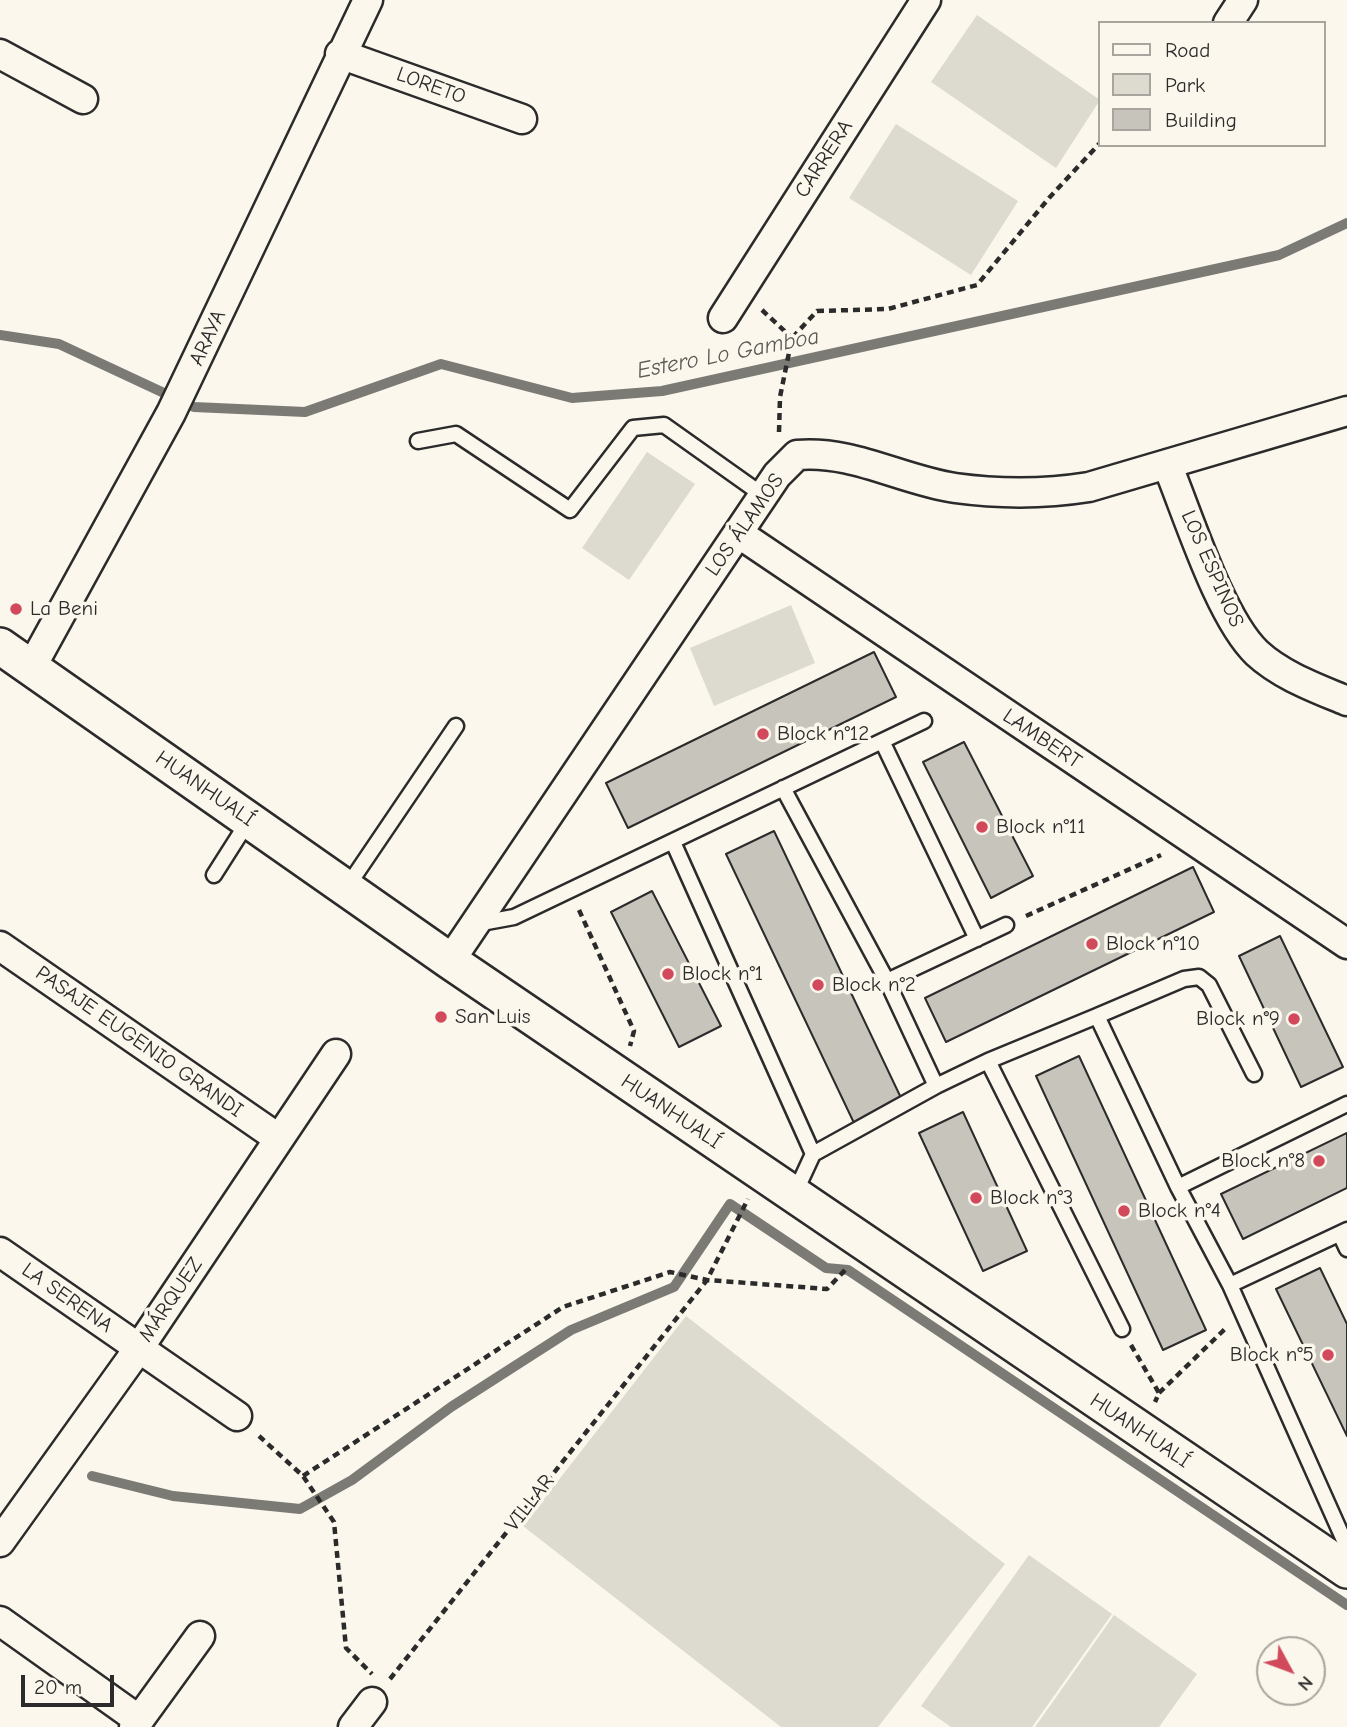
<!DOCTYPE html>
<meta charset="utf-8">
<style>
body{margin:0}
#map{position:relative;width:1347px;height:1727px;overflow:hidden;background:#fbf7ec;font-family:"Comic Neue",sans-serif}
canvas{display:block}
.legend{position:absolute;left:1098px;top:21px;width:228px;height:126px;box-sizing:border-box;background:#fbf7ec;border:2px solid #a8a59f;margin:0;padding:9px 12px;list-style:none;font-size:21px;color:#2b2b2b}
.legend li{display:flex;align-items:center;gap:14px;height:35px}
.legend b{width:35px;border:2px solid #a8a59f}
.north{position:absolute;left:1256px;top:1636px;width:70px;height:70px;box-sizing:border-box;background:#fbf7ec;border:2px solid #a8a59f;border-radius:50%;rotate:131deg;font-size:19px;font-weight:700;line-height:28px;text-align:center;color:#2b2b2b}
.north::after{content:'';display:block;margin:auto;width:24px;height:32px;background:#d1495b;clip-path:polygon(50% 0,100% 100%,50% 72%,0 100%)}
.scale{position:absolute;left:21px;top:1675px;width:93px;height:32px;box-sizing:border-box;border:4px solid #2b2b2b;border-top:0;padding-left:9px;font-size:21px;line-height:24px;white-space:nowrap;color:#2b2b2b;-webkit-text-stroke:5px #fbf7ec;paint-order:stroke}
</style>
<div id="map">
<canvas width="1347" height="1727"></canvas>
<ul class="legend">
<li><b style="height:9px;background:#fbf7ec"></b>Road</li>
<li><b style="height:19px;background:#dddad0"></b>Park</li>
<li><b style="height:19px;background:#c7c4bc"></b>Building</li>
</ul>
<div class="north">N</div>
<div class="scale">20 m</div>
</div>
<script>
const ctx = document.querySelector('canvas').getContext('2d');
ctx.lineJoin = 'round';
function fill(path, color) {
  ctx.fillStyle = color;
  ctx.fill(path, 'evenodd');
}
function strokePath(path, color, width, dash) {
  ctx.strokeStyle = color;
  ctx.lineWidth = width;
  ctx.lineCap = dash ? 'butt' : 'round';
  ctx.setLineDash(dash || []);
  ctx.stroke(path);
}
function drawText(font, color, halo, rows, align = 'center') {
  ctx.font = font + ' "Comic Neue",sans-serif';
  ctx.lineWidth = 7;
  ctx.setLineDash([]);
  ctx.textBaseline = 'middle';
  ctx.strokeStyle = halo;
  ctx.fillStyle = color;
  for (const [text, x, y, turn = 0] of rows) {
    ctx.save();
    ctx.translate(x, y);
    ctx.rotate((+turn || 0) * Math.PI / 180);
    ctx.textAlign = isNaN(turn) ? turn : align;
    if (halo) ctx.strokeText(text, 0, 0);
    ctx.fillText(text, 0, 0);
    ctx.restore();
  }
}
fill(new Path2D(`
 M 977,15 L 1100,100 L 1056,168 L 931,82 Z
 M 896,124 L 1018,201 L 971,275 L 849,198 Z
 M 647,452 L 695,484 L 629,580 L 582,548 Z
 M 791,605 L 815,663 L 714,706 L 690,648 Z
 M 686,1316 L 1005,1564 L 878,1727 L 781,1727 L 523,1526 Z
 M 1029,1555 L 1112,1614 L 1032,1727 L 951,1727 L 921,1706 Z
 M 1114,1615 L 1197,1674 L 1159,1727 L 1035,1727 Z`), '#dddad0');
strokePath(new Path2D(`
 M 0,335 L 59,344 L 194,407 L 305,412 L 441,364 L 572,398 L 662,391 L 1279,255 L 1347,223
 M 92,1476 L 173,1496 L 300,1509 L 352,1480 L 451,1407 L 571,1330 L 674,1287 L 730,1204 L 826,1268 L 848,1270 L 1347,1605`), '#7b7a75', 10);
const building = new Path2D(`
 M 874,652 L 896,697 L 628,828 L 606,783 Z
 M 964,742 L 1033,876 L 991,898 L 923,762 Z
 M 774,831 L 902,1100 L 854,1123 L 726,854 Z
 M 1193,867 L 1214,912 L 946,1042 L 925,998 Z
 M 652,891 L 721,1026 L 679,1047 L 611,912 Z
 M 1280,936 L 1343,1067 L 1301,1087 L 1239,956 Z
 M 1079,1056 L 1206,1330 L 1163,1350 L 1036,1076 Z
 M 963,1112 L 1027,1251 L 983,1271 L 919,1133 Z
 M 1347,1133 L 1347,1188 L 1243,1239 L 1221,1194 Z
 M 1320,1268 L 1347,1324 L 1347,1436 L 1276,1289 Z`);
fill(building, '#c7c4bc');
strokePath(building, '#2b2b2b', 2);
const service = new Path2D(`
 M 418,441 L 456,434 L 570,510 L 633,428 L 664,425 L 764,496
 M 882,741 L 977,939
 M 783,788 L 887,981
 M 673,842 L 813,1154 L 794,1195
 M 214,875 L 249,820
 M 347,887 L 456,726
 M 476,924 L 514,917 L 924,721
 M 1097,1016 L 1184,979 L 1199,977 L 1209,985 L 1254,1074
 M 988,1061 L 1097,1016 L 1178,1187 L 1230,1285 L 1347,1230
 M 936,1086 L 988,1061 L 1122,1329
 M 813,1154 L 936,1086 L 887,981 L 1006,925
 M 1178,1187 L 1347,1104
 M 1340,1234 L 1347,1249
 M 1230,1285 L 1347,1547`);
const minor = new Path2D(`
 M 1228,23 L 1243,0
 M 0,54 L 83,99
 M 340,54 L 522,119
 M 723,318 L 926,0
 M 1167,464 C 1188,515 1220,618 1257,653 C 1282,676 1316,688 1347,701
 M 738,533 L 1347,944
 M 31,668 L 171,413 L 368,0
 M 0,946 L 278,1138
 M 450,961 L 777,475 L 797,455 C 853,450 901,480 955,488 C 999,494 1045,494 1089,487 L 1347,411
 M 0,1252 L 237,1416
 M 0,1542 L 139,1348 L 336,1054
 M 0,1621 L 139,1720
 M 134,1727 L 200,1636
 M 353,1727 L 372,1702`);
const tertiary = new Path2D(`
 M 0,646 L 450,961 L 1347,1570`);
strokePath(service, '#2b2b2b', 19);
strokePath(minor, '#2b2b2b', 33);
strokePath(tertiary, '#2b2b2b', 40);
strokePath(new Path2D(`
 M 762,310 L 792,338
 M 779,432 L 780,397 L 792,338 L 817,311 L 888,309 L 977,285 L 1049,198 L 1100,143
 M 579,910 L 634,1031 L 630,1046
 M 1026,916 L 1161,855
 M 1131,1345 L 1159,1393 L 1155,1402
 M 1159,1393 L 1226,1328
 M 259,1436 L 303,1476 L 334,1522 L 346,1648 L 372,1674
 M 303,1476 L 563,1307 L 670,1272 L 707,1280 L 827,1289 L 847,1268
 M 390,1679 L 707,1280 L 748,1199`), '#2b2b2b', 4.5, [7, 5]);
strokePath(service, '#fbf7ec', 14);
strokePath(minor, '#fbf7ec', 28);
strokePath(tertiary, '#fbf7ec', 35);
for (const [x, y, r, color] of [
 [16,609,7,"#d1495b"],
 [763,734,7,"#d1495b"],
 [982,827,7,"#d1495b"],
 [1092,944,7,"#d1495b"],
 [668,974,7,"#d1495b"],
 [818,985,7,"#d1495b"],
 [441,1017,7,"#d1495b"],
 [1294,1019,7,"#d1495b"],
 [1319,1161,7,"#d1495b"],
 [976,1198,7,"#d1495b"],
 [1124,1211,7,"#d1495b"],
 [1328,1355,7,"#d1495b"]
]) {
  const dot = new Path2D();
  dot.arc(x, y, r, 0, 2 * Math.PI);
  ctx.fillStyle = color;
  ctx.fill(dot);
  strokePath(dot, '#fbf7ec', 2.5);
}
drawText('21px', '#2b2b2b', '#fbf7ec', [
 ["LORETO",431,86,20],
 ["CARRERA",824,159,-57],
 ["ARAYA",208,338,-65],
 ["LOS ÁLAMOS",745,525,-55],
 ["LOS ESPINOS",1212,569,66],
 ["LAMBERT",1042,739,34],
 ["HUANHUALÍ",205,789,35],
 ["PASAJE EUGENIO GRANDI",139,1042,35],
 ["HUANHUALÍ",671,1112,34],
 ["LA SERENA",67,1298,35],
 ["MÁRQUEZ",171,1300,-56],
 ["HUANHUALÍ",1140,1431,34],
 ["VILLAR",530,1503,-52]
]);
drawText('21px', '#2b2b2b', '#fbf7ec', [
 ["La Beni",30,609],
 ["Block n°12",777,734],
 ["Block n°11",996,827],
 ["Block n°10",1106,944],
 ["Block n°1",682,974],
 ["Block n°2",832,985],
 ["San Luis",455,1017],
 ["Block n°9",1280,1019,"right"],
 ["Block n°8",1305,1161,"right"],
 ["Block n°3",990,1198],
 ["Block n°4",1138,1211],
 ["Block n°5",1314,1355,"right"]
], 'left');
drawText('italic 23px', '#5a5956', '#fbf7ec', [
 ["Estero Lo Gamboa",728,354,-11]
]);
</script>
